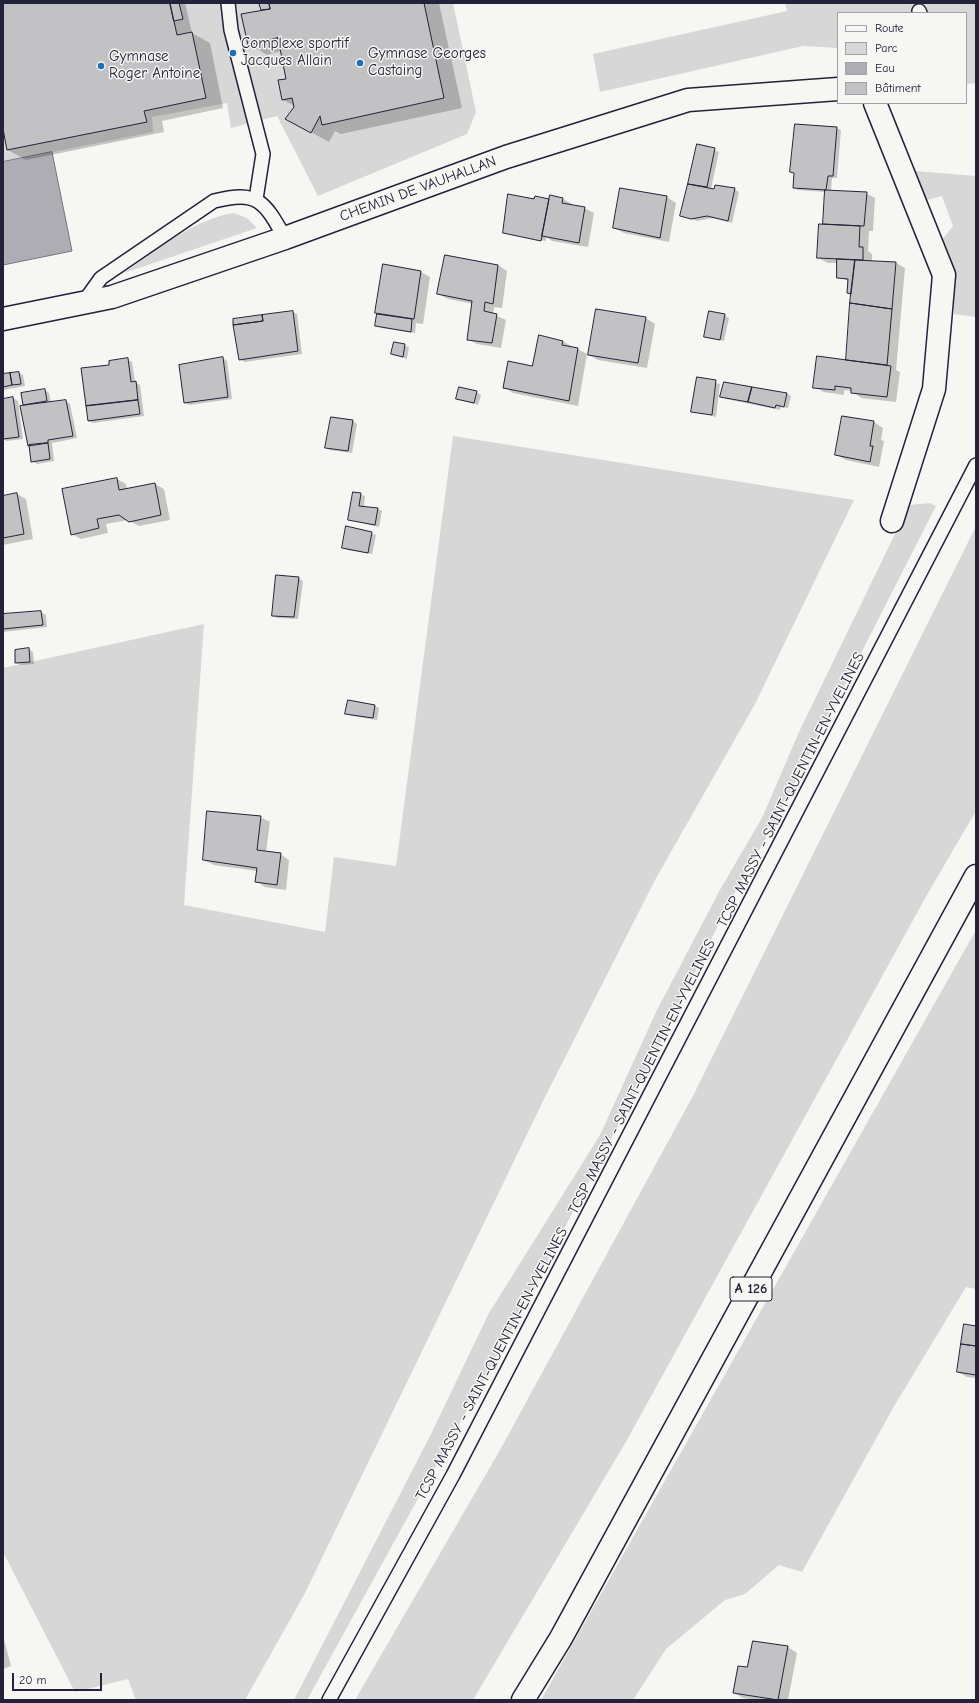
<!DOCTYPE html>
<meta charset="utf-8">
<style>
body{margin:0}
#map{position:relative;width:979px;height:1703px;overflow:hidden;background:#f6f6f2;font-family:"Comic Neue",sans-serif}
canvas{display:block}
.frame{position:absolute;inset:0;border:4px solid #22223b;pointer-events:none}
.legend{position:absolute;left:837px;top:12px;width:130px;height:92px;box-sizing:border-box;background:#f6f6f2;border:1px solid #a1a1a9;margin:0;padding:5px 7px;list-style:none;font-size:12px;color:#22223b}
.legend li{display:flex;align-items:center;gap:8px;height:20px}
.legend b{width:20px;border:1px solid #a1a1a9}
.scale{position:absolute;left:12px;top:1673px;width:90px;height:18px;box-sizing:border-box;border:2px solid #22223b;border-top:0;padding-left:5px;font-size:12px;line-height:14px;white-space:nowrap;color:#22223b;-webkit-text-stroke:3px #f6f6f2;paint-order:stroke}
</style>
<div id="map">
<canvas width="979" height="1703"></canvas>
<div class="frame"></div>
<ul class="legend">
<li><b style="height:5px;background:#f6f6f2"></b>Route</li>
<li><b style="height:11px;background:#d7d7d7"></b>Parc</li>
<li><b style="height:11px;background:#adadb3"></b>Eau</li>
<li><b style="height:11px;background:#c2c2c4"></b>Bâtiment</li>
</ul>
<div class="scale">20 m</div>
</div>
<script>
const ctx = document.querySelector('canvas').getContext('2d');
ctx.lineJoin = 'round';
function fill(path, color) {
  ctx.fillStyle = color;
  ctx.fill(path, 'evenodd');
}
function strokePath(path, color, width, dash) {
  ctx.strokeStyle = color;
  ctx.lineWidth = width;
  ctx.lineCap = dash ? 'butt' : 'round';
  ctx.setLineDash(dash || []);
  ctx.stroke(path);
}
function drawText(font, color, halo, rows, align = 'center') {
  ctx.font = font + ' "Comic Neue",sans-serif';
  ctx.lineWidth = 3;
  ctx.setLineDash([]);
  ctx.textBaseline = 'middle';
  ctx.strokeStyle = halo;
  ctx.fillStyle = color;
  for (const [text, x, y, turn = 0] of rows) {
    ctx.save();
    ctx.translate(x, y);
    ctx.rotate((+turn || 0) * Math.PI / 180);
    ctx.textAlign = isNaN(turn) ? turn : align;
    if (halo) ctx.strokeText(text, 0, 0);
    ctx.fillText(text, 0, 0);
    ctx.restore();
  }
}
fill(new Path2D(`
 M 3,3 L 453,3 L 476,112 L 467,134 L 318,196 L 277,116 L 231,128 L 227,103 L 152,117 L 153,132 L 3,162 Z
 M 785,3 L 976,3 L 976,83 L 966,84 L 966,13 L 838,13 L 838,48 L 803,46 L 600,92 L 593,54 L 787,11 Z
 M 915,171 L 976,176 L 976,317 L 954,314 L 952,282 L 941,241 L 953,226 L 942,196 L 926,200 Z
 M 233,213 L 247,218 L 257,228 L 124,273 C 158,250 192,220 233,213 Z
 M 453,436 L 854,500 L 755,704 L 655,880 L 545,1097 L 305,1593 L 245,1700 L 136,1700 L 128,1679 L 75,1692 L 3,1552 L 3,668 L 204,624 L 184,905 L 325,932 L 334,857 L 396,866 Z
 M 930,503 L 936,506 L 774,824 L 731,899 L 641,1082 L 512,1328 L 307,1700 L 294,1700 L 431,1434 L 489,1313 L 600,1135 L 657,1010 L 721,888 L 762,818 L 799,732 L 909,505 Z
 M 976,526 L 976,811 L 928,893 L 627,1440 L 473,1700 L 355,1700 L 500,1450 L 694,1094 Z
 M 976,930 L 976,1289 L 966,1287 L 893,1408 L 802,1572 L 779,1565 L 745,1594 L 725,1600 L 666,1649 L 633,1700 L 541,1700 Z`), '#d7d7d7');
const water = new Path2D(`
 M 52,152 L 72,251 L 3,265 L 3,162 Z`);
fill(water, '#adadb3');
strokePath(water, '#757583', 1);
fill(new Path2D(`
 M 3,3 L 185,3 L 192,33 L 210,43 L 223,108 L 162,121 L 164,132 L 26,160 L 8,150 L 3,124 Z
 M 269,3 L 439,3 L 462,108 L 341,134 L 335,131 L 329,142 L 304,128 L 295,106 L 283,100 L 287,80 L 281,51 L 267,55 L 249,44 L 264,11 L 261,4 Z
 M 836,128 L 841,130 L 837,178 L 832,178 L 831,191 L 866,193 L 875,198 L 873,231 L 869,231 L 868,251 L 872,254 L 872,262 L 896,263 L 905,268 L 896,370 L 900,372 L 896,402 L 861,398 L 852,391 L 844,390 L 844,395 L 824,392 L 814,387 L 847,361 L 852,295 L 848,293 L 849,281 L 838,277 L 838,263 L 828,263 L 818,258 L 824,225 L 826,192 L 798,190 L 794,188 Z
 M 698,145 L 719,152 L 711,189 L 734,189 L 739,192 L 732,223 L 713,218 L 697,221 L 681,215 Z
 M 621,189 L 667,197 L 676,203 L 669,242 L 624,233 L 614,228 Z
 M 548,199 L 563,199 L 572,204 L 572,206 L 584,208 L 594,213 L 588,247 L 552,241 L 546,237 L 546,241 L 504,233 L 535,201 Z
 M 498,265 L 507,271 L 502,308 L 494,307 L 493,314 L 506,320 L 501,348 L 477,344 L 468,339 L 473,304 L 448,299 L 438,294 Z
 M 384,266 L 421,272 L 430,277 L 423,324 L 416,323 L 415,333 L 381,328 L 376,325 Z
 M 293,312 L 297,314 L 302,354 L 244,362 L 240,359 Z
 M 724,315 L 729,318 L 724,341 L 705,337 Z
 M 646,318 L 655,324 L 647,368 L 598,360 L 589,355 Z
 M 562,341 L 587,354 L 578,406 L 513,393 L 504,387 L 533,368 Z
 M 395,343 L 409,347 L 407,359 L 392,354 Z
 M 223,358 L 227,361 L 232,399 L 189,405 L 185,403 Z
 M 128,360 L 132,362 L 135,382 L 140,385 L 144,416 L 93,423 L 89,421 L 110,366 Z
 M 19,373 L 23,375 L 25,386 L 3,390 L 3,375 Z
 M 698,378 L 720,384 L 716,417 L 692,411 Z
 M 45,390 L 49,393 L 51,404 L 66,401 L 70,404 L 77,438 L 52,443 L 54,461 L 37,464 L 32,461 L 22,394 Z
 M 476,392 L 481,395 L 478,405 L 457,399 Z
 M 787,394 L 791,396 L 788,408 L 781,407 L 780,410 L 726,399 L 722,397 Z
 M 13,398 L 18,401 L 23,439 L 7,441 L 3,439 L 3,400 Z
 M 353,421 L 357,424 L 352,453 L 330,450 L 326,447 Z
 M 874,422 L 883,428 L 881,440 L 884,441 L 879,467 L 846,460 L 836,455 Z
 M 117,479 L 126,484 L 127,490 L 155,484 L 164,489 L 170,520 L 139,526 L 128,520 L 106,524 L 108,533 L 81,539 L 72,534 Z
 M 354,493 L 365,496 L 364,507 L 378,509 L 382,511 L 379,527 L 349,520 Z
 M 17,494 L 26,499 L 33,539 L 3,545 L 3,497 Z
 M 347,527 L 376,535 L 372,554 L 347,550 L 343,548 Z
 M 298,578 L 303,581 L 298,619 L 277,618 L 273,615 Z
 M 41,612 L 46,615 L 47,627 L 3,632 L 3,615 Z
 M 29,649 L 33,652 L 34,664 L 21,665 L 16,663 Z
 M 375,706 L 379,708 L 377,720 L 351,716 L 347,713 Z
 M 260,817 L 270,822 L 266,852 L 280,854 L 289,860 L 286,890 L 265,887 L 256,881 L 257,871 L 214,865 L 204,860 Z
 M 976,1327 L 976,1378 L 967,1377 L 958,1372 Z
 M 3,1636 L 11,1666 L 3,1669 Z
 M 788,1647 L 797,1653 L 788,1700 L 756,1700 L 743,1698 L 734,1693 Z`), '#0003');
const building = new Path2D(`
 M 3,3 L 170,3 L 177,35 L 192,32 L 206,98 L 144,111 L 147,122 L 7,150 L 3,129 Z
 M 170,3 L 179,3 L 183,19 L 174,21 Z
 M 269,3 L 424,3 L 444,98 L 322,125 L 320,116 L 311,133 L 285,119 L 294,107 L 292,98 L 282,100 L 278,80 L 286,79 L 278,38 L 248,45 L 241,14 L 270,9 Z
 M 269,3 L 270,9 L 261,10 L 259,4 Z
 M 278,38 L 279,46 L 268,48 L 266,41 Z
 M 795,124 L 837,127 L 833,176 L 828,176 L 826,190 L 793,188 L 794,173 L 790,172 Z
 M 697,144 L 715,148 L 707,187 L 688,184 Z
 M 688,184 L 714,189 L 715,185 L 735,188 L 728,221 L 707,216 L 691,219 L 680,216 Z
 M 620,188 L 667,196 L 660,238 L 613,228 Z
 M 825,190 L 867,192 L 864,226 L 823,224 Z
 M 508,194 L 534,199 L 535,196 L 549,199 L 541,241 L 503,233 Z
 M 550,195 L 563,198 L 562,203 L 585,207 L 579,243 L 542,236 Z
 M 819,224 L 860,226 L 859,247 L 863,247 L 863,260 L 817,258 Z
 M 445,255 L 498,265 L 493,304 L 485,302 L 484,311 L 497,314 L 492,343 L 467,340 L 472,301 L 437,294 Z
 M 837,259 L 855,260 L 851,294 L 847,293 L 848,279 L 837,278 Z
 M 855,260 L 896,262 L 892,309 L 850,303 Z
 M 383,264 L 421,271 L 414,319 L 375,313 Z
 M 850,303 L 892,309 L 887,365 L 846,360 Z
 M 596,309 L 646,317 L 638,363 L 588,355 Z
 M 293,311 L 298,351 L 239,360 L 233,325 L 263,321 L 262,315 Z
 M 709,311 L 725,314 L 720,340 L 704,337 Z
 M 377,314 L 412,319 L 411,332 L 375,326 Z
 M 262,315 L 263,321 L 233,325 L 233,319 Z
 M 539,335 L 563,341 L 562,345 L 578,348 L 569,401 L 503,388 L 508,361 L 532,366 Z
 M 394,342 L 405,344 L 403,357 L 391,354 Z
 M 817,356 L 891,366 L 887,397 L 851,393 L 851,388 L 835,386 L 835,390 L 813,388 Z
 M 223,357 L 228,397 L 184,403 L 179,365 Z
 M 128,358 L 131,382 L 136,381 L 138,400 L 86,406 L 81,368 L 109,365 L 109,361 Z
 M 19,372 L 21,384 L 12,385 L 10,373 Z
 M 10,373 L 12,385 L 3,387 L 3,374 Z
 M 697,377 L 716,380 L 712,415 L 691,412 Z
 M 724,382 L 752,387 L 748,402 L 720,397 Z
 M 459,387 L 477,391 L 474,403 L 456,399 Z
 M 752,387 L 787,393 L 784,407 L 776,405 L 775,408 L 748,402 Z
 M 45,389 L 47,401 L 23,405 L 21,393 Z
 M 13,397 L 19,437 L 3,439 L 3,399 Z
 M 66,400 L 73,436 L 48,440 L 48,443 L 28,446 L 20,406 Z
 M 138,400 L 140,414 L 88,421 L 86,406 Z
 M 842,416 L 874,421 L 870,446 L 873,446 L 870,462 L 835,455 Z
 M 331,417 L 353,420 L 348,451 L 325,448 Z
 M 48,443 L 50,459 L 31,462 L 29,445 Z
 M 117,478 L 119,490 L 155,483 L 161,515 L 129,522 L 119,515 L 97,519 L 99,528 L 71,535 L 62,489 Z
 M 353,492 L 361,493 L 359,506 L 378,508 L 375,525 L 348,520 Z
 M 17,493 L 24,534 L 3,538 L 3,496 Z
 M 346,526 L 372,532 L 368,553 L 342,548 Z
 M 276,575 L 299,577 L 294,617 L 272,616 Z
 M 41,611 L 43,625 L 3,629 L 3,614 Z
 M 29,648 L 30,662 L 15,663 L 15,650 Z
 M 348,700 L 375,705 L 373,718 L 345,714 Z
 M 207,811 L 261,816 L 257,850 L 281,853 L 277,885 L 255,882 L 257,868 L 203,860 Z
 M 964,1324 L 976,1326 L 976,1346 L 961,1344 Z
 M 961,1344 L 976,1346 L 976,1375 L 957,1372 Z
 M 753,1641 L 788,1646 L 778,1700 L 733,1693 L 738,1666 L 747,1667 Z`);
fill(building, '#c2c2c4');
strokePath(building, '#22223b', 1);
const lane = new Path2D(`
 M 228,3 L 231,30 L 263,154 L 256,199
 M 919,11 L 920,13
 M 83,303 L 101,278 L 214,201 C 258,190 264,201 285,238
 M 329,1700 L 453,1475 L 976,465`);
const street = new Path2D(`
 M 875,103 L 944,275 L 934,389 L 892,521
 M 3,319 L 112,297 L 285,238 L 506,157 L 688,100 L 838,89`);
const highway = new Path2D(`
 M 523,1700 L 561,1638 L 976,876`);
strokePath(lane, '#22223b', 16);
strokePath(street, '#22223b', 25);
strokePath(highway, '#22223b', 25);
strokePath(lane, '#f6f6f2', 13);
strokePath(street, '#f6f6f2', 22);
strokePath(highway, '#f6f6f2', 22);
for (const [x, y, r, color] of [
 [233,53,4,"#1f6fb2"],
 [360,63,4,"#1f6fb2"],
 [101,66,4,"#1f6fb2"]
]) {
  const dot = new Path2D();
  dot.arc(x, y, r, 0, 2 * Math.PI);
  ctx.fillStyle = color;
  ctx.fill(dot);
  strokePath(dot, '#f6f6f2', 1.5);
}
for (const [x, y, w] of [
 [751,1289,42]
]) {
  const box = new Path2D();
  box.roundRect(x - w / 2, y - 12, w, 24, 3);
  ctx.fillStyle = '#f6f6f2';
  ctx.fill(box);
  strokePath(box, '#22223b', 1);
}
drawText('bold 14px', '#22223b', null, [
 ["A 126",751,1289]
]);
drawText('15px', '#22223b', '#f6f6f2', [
 ["Complexe sportif",241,44],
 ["Jacques Allain",241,61],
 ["Gymnase Georges",368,54],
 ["Castaing",368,71],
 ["Gymnase",109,57],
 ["Roger Antoine",109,74]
], 'left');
drawText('15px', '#22223b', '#f6f6f2', [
 ["CHEMIN DE VAUHALLAN",418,189,-20],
 ["TCSP MASSY - SAINT-QUENTIN-EN-YVELINES",791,790,-63],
 ["TCSP MASSY - SAINT-QUENTIN-EN-YVELINES",642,1077,-63],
 ["TCSP MASSY - SAINT-QUENTIN-EN-YVELINES",492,1364,-62]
]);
</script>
